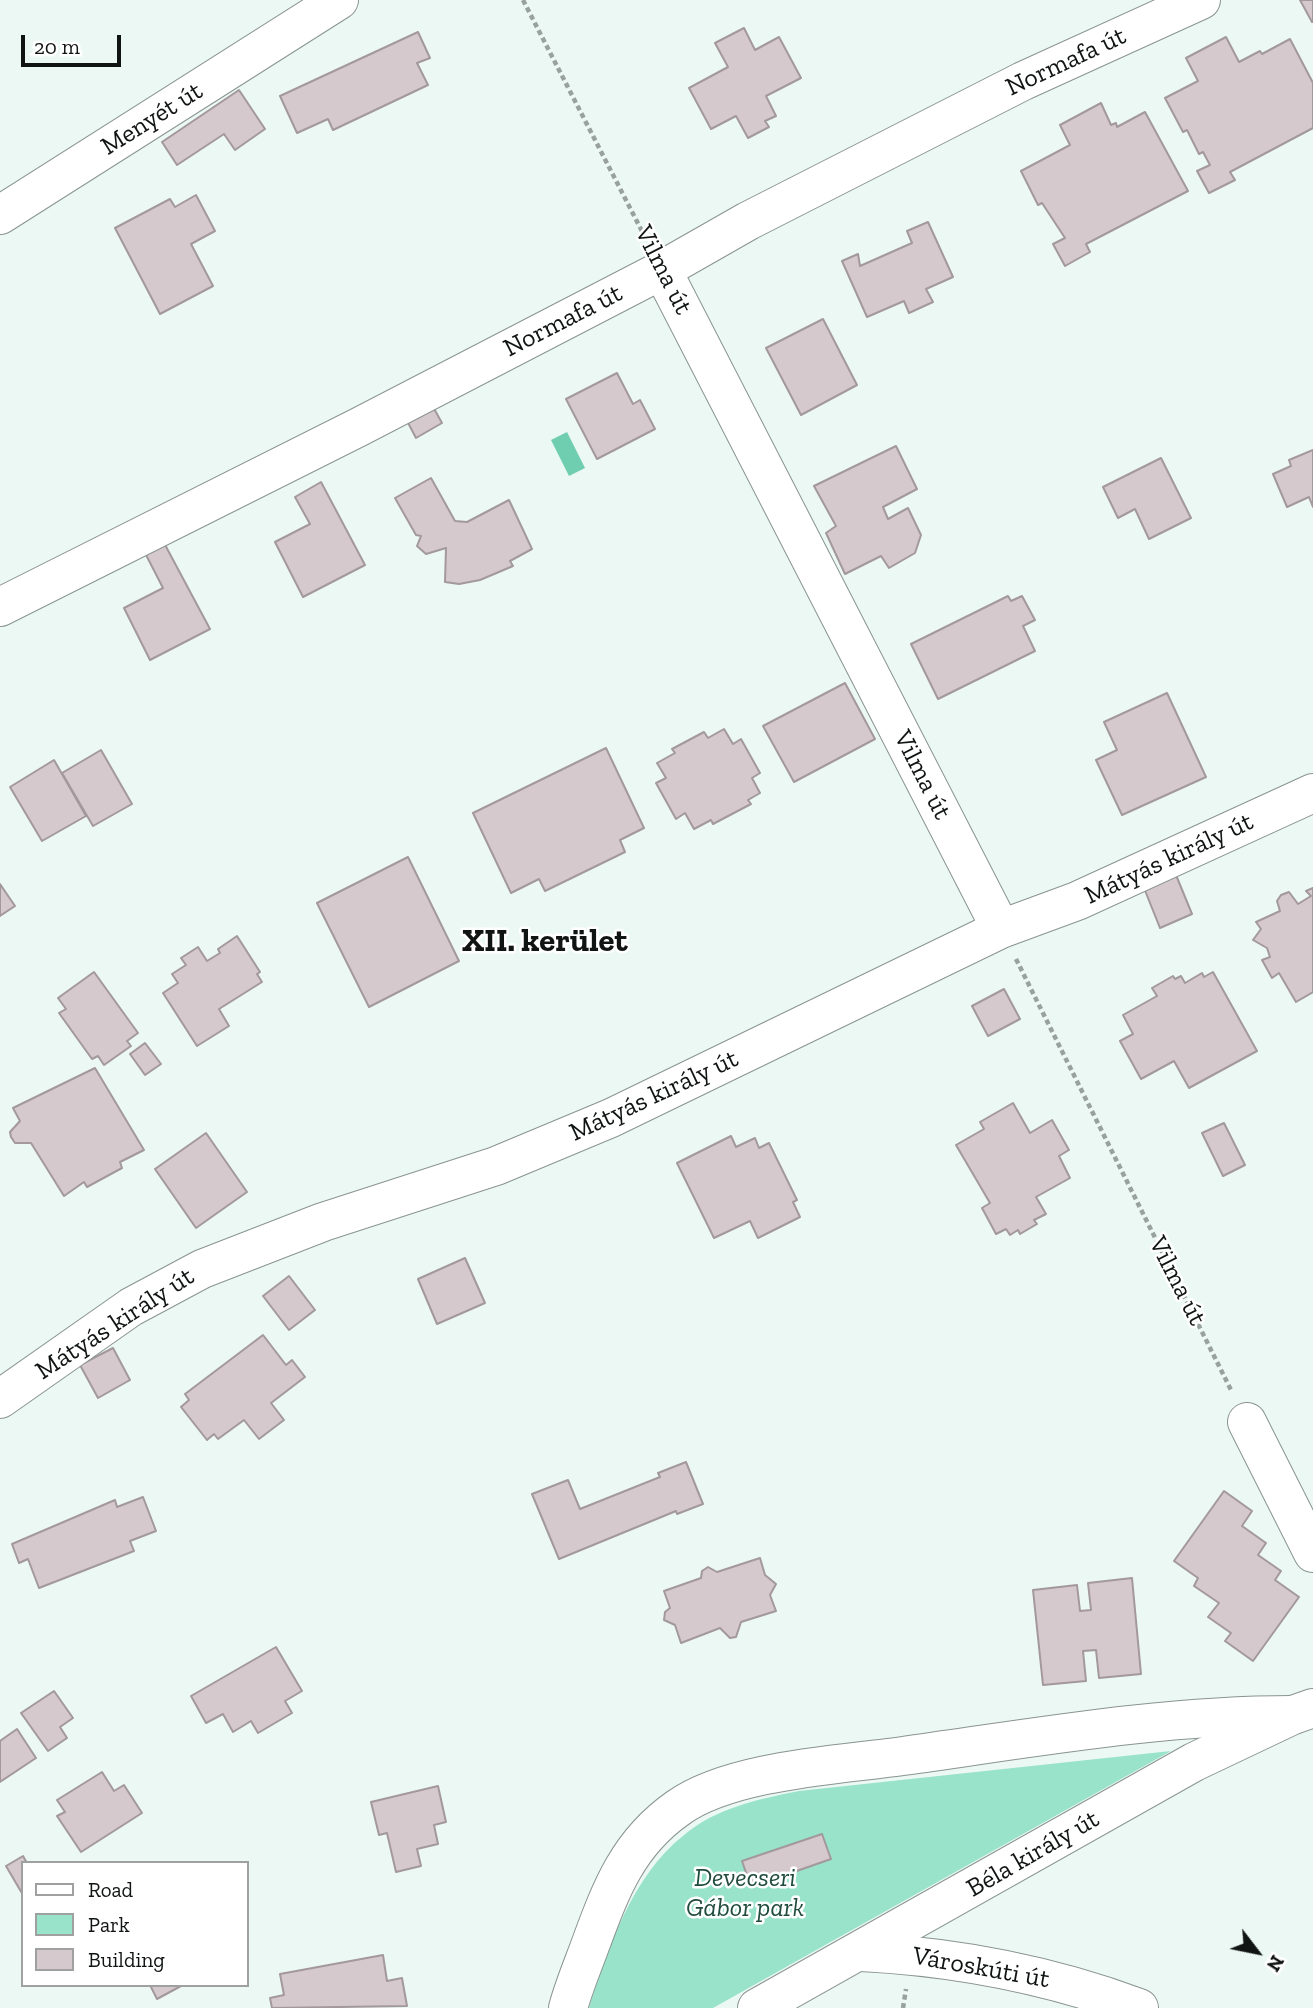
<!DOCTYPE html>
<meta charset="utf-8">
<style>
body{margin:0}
#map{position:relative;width:1313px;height:2008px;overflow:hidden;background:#ecf8f3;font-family:"Zilla Slab",serif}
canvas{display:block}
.legend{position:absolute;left:21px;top:1861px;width:228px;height:126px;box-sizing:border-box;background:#fff;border:2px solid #9fa1a0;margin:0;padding:9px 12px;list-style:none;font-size:21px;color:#101412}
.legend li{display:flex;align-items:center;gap:14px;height:35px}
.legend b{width:35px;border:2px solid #9fa1a0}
.north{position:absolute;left:1222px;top:1917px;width:70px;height:70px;-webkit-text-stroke:5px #fff;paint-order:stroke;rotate:122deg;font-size:19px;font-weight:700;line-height:28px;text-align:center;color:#101412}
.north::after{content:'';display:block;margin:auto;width:24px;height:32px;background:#101412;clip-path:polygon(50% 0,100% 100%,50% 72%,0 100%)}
.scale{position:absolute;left:21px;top:35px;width:100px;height:32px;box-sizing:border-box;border:4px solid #101412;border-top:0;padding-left:9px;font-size:21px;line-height:24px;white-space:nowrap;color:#101412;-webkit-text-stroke:5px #fff;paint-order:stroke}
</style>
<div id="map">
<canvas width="1313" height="2008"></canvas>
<ul class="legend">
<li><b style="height:9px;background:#fff"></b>Road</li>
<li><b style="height:19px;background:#98e3c9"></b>Park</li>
<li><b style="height:19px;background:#d5c9cd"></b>Building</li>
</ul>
<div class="north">N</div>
<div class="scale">20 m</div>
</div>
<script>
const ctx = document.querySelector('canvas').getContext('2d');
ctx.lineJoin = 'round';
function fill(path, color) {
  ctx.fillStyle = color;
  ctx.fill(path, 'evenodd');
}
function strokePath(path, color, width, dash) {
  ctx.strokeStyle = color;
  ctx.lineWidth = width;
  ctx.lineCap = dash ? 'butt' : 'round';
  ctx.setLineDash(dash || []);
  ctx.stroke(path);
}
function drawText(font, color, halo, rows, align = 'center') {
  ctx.font = font + ' "Zilla Slab",serif';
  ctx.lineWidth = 5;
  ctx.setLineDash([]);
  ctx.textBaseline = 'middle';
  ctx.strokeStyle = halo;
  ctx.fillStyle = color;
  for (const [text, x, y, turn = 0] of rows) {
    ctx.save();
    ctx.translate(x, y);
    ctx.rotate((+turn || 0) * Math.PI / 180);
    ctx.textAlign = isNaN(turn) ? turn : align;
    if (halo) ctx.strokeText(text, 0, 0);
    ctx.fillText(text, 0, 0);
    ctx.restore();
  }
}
fill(new Path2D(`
 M 1171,1751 L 713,2008 L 589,2008 C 608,1948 632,1876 684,1835 C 716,1808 759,1799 799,1791 Z`), '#98e3c9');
fill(new Path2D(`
 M 567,432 L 585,468 L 569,476 L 551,440 Z`), '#6eceaf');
const building = new Path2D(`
 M 1300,0 L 1313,0 L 1313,22 L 1312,22 Z
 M 744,28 L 755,50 L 779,37 L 801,78 L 766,96 L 776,116 L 765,121 L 769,127 L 748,138 L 736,116 L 711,129 L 689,88 L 728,67 L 715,43 Z
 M 418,32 L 430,58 L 417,63 L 428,85 L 333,130 L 328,119 L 297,133 L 280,96 Z
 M 1226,37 L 1239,62 L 1260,51 L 1262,54 L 1290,39 L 1313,83 L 1313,128 L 1230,172 L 1235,180 L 1209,193 L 1197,171 L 1210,165 L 1203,152 L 1199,154 L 1187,130 L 1183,132 L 1165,98 L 1198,81 L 1186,58 Z
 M 239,90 L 265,129 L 235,150 L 224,134 L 177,165 L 162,142 Z
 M 1101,103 L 1111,125 L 1116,123 L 1117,127 L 1145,112 L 1188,191 L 1086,244 L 1090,252 L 1065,266 L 1053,244 L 1065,238 L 1042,203 L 1038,205 L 1021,171 L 1070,145 L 1060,125 Z
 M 196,195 L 215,231 L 191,244 L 213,286 L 160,314 L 115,228 L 170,199 L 175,207 Z
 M 928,222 L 953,277 L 926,289 L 933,302 L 909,313 L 904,301 L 867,317 L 842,261 L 858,254 L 860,266 L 912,243 L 907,231 Z
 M 823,319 L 857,385 L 801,415 L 766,348 Z
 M 617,373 L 633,404 L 640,400 L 655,429 L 597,459 L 566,399 Z
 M 432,405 L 442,423 L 416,438 L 406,419 Z
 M 896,446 L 917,489 L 883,507 L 888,519 L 908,508 L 921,535 L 915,553 L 889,568 L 881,556 L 845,574 L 826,533 L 836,526 L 814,486 Z
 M 1313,450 L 1313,507 L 1309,497 L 1287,507 L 1273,474 L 1291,466 L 1289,460 Z
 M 1161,458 L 1191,518 L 1149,539 L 1135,509 L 1118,518 L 1103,487 Z
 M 431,478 L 455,521 L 467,522 L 509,500 L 532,549 L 510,561 L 513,566 L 480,580 L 459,584 L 445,582 L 446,548 L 426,554 L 417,546 L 421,536 L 416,535 L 395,498 Z
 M 321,482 L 365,565 L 303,597 L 275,542 L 310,524 L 295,497 Z
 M 163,541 L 210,629 L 150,660 L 124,608 L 163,588 L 144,551 Z
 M 1008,596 L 1011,601 L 1022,596 L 1035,620 L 1023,626 L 1035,651 L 938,699 L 911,644 Z
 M 845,683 L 875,739 L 794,782 L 763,726 Z
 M 1167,693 L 1206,777 L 1122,815 L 1096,760 L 1117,750 L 1104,722 Z
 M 724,729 L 733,744 L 741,739 L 760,773 L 752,778 L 760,793 L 748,800 L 751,804 L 713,824 L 711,820 L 694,829 L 685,813 L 676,819 L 656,783 L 666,778 L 657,763 L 675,753 L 672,749 L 704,732 L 708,738 Z
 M 606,748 L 644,828 L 620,840 L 625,852 L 545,891 L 539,879 L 511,893 L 473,813 Z
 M 101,750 L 132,804 L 93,826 L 62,773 Z
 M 54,760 L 86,816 L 42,841 L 10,787 Z
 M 408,857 L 459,961 L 369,1007 L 317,903 Z
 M 1176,875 L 1192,914 L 1160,928 L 1144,888 Z
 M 0,884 L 15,906 L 0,916 Z
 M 1313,888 L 1313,992 L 1296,1002 L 1279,973 L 1272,978 L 1262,960 L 1270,957 L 1267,948 L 1253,940 L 1261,929 L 1256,922 L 1280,911 L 1277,901 L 1281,895 L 1289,892 L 1298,904 L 1311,896 L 1306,891 Z
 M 237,936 L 260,972 L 257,974 L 262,982 L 219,1009 L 229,1026 L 197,1046 L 163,993 L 178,983 L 172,974 L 186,965 L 181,958 L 198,947 L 207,961 L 220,953 L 218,949 Z
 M 94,972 L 138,1033 L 127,1041 L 131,1046 L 104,1065 L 98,1056 L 92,1059 L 59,1013 L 66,1009 L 58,998 Z
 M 1213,972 L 1257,1051 L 1189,1088 L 1174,1061 L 1141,1079 L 1120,1041 L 1133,1034 L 1123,1015 L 1157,996 L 1152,988 L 1173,976 L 1175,979 L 1181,976 L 1185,983 L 1202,973 L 1204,977 Z
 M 1004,989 L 1020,1019 L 988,1036 L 972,1006 Z
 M 145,1043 L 161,1064 L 145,1075 L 130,1054 Z
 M 95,1068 L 144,1150 L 120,1162 L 122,1168 L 87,1187 L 84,1182 L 64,1196 L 31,1143 L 15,1143 L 11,1137 L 10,1132 L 20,1121 L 13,1108 Z
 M 1013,1103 L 1030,1133 L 1052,1120 L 1069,1150 L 1059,1156 L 1070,1178 L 1036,1197 L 1046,1214 L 1034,1220 L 1037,1224 L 1020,1234 L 1018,1230 L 1010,1235 L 1006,1229 L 996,1234 L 982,1208 L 990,1203 L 956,1145 L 984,1129 L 980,1122 Z
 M 1224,1123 L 1245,1165 L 1223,1176 L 1202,1133 Z
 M 206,1133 L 247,1192 L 196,1228 L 155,1169 Z
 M 731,1136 L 736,1147 L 755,1138 L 759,1148 L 769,1143 L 797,1200 L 793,1202 L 800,1217 L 758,1238 L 750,1221 L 714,1238 L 677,1163 Z
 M 465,1258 L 485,1303 L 437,1324 L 418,1279 Z
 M 289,1276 L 315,1310 L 289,1330 L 263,1296 Z
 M 263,1335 L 286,1365 L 292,1360 L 305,1377 L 271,1403 L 284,1420 L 259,1439 L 244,1420 L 218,1439 L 214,1434 L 207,1440 L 181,1407 L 189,1400 L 185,1394 Z
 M 113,1348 L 130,1380 L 98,1398 L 80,1365 Z
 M 686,1462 L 703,1504 L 677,1514 L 676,1511 L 559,1559 L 532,1494 L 568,1480 L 580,1509 L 660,1477 L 658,1473 Z
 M 1224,1491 L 1252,1511 L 1242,1526 L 1266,1543 L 1258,1555 L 1281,1571 L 1275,1580 L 1299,1597 L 1253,1661 L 1225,1641 L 1231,1633 L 1208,1617 L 1219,1603 L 1194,1586 L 1198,1578 L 1174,1561 Z
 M 143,1497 L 156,1531 L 130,1541 L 134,1551 L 39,1588 L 28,1559 L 19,1563 L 12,1544 L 115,1500 L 117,1507 Z
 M 760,1558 L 765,1575 L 776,1584 L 770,1595 L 776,1611 L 741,1622 L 736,1637 L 730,1638 L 720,1628 L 681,1643 L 675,1625 L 664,1620 L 665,1612 L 670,1608 L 664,1591 L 701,1578 L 702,1571 L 708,1567 L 717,1572 Z
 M 1132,1578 L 1141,1674 L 1099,1678 L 1096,1650 L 1083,1651 L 1086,1681 L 1043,1685 L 1033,1590 L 1077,1585 L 1080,1611 L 1091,1610 L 1088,1583 Z
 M 276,1647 L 302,1691 L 285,1701 L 292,1713 L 258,1733 L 251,1721 L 233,1732 L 223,1714 L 206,1723 L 191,1696 Z
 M 54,1691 L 73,1718 L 60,1727 L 67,1738 L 48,1751 L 21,1713 Z
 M 17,1729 L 36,1758 L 0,1782 L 0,1741 Z
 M 102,1772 L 114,1791 L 124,1785 L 142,1813 L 81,1852 L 57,1816 L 65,1812 L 57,1800 Z
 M 438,1786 L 446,1822 L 434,1825 L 438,1844 L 417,1849 L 421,1866 L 396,1872 L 387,1833 L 379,1835 L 371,1802 Z
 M 822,1834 L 831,1859 L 751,1887 L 742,1861 Z
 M 23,1856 L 27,1863 L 23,1863 L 23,1895 L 6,1866 Z
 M 383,1955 L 387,1981 L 402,1978 L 407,2006 L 272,2008 L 270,1998 L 284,1995 L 280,1974 Z
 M 150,1985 L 181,1985 L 181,1986 L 157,1999 Z`);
fill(building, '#d5c9cd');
strokePath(building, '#a3989b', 2);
const minor = new Path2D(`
 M 0,215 L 339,0
 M 662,270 L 1001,929
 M 0,607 L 359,427 L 662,270 L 748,221 L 1023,81 L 1201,0
 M 0,1399 L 131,1307 L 202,1269 L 323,1222 L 496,1166 L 611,1118 L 1001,929 L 1077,901 L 1313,793
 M 1247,1422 L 1313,1553
 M 861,1952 C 958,1957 1048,1974 1139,2008
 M 568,2008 C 574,1986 583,1965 591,1943 C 611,1889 628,1843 678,1808 C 731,1770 839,1765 903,1756 C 1033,1738 1162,1715 1293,1715`);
const tertiary = new Path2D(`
 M 757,2008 L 1194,1762 L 1293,1715 L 1313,1708`);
strokePath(minor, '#899490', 40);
strokePath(tertiary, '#899490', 40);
strokePath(new Path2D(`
 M 523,0 L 646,239
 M 1016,959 L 1231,1390
 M 903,2008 L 906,1989`), '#98a19d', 4.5, [5, 3.5]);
strokePath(minor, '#fff', 38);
strokePath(tertiary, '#fff', 38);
drawText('26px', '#101412', '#fff', [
 ["Normafa út",1066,62,-25],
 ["Menyét út",152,119,-32],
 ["Vilma út",663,270,63],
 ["Normafa út",563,321,-27],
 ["Vilma út",922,775,63],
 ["Mátyás király út",1169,859,-25],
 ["Mátyás király út",654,1096,-25],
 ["Vilma út",1177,1281,63],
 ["Mátyás király út",115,1324,-33],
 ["Béla király út",1033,1854,-30],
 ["Városkúti út",981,1968,10]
]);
drawText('italic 26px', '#204b3e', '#fff', [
 ["Devecseri",745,1879],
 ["Gábor park",745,1909]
]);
drawText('bold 33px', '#101412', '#fff', [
 ["XII. kerület",545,942]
]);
</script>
